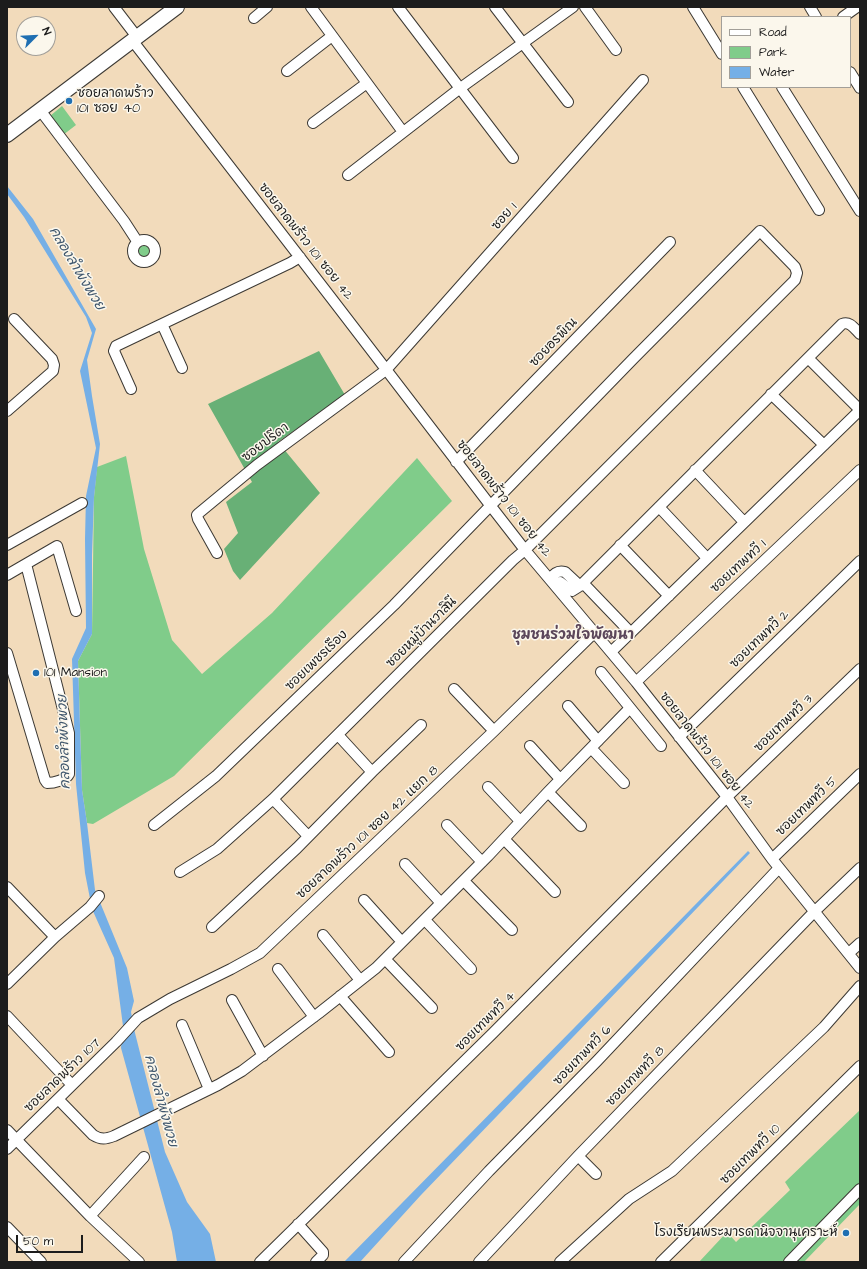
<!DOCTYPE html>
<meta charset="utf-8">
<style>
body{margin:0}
#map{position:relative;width:867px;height:1269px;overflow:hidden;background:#f2dbbb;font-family:"Architects Daughter",sans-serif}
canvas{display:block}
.frame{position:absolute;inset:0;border:8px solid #1c1c1c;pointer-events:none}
.legend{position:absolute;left:721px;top:16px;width:130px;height:72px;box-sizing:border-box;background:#fbf7ec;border:1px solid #a29f99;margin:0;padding:5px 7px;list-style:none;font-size:12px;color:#1c1c1c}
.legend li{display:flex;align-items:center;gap:8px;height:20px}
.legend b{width:20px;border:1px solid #a29f99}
.north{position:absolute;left:16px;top:16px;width:40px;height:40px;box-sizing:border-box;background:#fbf7ec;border:1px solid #a29f99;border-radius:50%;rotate:66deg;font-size:11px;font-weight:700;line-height:16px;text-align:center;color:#1c1c1c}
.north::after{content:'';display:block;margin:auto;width:14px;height:18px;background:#1f6fb2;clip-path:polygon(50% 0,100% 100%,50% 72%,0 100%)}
.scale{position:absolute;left:16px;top:1235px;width:67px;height:18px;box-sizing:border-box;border:2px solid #1c1c1c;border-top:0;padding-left:5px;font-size:12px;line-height:14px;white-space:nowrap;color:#1c1c1c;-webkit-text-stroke:3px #fbf7ec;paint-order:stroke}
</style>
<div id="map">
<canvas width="867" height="1269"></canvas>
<div class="frame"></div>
<ul class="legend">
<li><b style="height:5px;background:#fff"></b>Road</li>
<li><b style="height:11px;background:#80cc8a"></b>Park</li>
<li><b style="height:11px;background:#75afe6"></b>Water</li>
</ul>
<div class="north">N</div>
<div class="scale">50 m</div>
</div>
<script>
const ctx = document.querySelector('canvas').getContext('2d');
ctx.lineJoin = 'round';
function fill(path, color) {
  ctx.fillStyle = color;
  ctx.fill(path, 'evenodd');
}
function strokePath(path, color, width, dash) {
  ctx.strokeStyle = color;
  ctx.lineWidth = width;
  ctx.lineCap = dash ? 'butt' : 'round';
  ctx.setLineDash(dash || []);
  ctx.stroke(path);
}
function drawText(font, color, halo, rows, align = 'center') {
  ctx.font = font + ' "Architects Daughter","Playpen Sans Thai",sans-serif';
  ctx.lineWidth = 3;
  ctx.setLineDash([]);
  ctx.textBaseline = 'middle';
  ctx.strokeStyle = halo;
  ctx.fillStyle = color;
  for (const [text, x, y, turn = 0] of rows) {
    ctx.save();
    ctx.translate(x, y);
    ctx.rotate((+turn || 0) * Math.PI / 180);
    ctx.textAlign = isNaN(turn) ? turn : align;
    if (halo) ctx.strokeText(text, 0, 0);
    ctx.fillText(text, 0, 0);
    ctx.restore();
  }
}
fill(new Path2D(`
 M 62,106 L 76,125 L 63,135 L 50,116 Z
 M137 251a7 7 0 1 1 14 0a7 7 0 1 1-14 0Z
 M 126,456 L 144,549 L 172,640 L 202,674 L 272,613 L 417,458 L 452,501 L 174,776 L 93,824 L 87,823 L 82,790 L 78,661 L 92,634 L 94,497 L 97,467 Z
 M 860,1110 L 860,1204 L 804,1262 L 699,1262 L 727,1232 L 736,1242 L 790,1190 L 785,1182 Z`), '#80cc8a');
fill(new Path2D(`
 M 319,351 L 345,395 L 278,442 L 320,493 L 240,580 L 233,571 L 224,549 L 238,533 L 226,502 L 252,482 L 208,404 Z`), '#68b076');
fill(new Path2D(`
 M 7,186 L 33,219 L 96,329 L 87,360 L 92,396 L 100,444 L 94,497 L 92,555 L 92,634 L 78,661 L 82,790 L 87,823 L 95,890 L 127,968 L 134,1001 L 131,1012 L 135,1033 L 165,1152 L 187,1202 L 210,1234 L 216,1262 L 177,1262 L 172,1232 L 121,1048 L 123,1026 L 114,958 L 92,909 L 85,873 L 76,784 L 72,659 L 86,628 L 85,539 L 86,496 L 96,448 L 80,371 L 92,333 L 86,317 L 24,217 L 7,194 Z
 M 748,851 L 750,853 L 421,1195 L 360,1262 L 344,1262 Z`), '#75afe6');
const street = new Path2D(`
 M 114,7 L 137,37
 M 311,7 L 403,132
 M 398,7 L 513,158
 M 495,7 L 568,102
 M 585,7 L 616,50
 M 693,7 L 722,54
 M 810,7 L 816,17
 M 843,17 L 857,7
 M 254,18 L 267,7
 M 132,40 L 332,299 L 490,505 L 525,550 L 636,682 L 727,797 L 772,859 L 860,968
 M 287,71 L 332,36
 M 850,72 L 860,88
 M 743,87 L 819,210
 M 782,87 L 860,211
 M 40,110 L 124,221 L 137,241
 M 313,123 L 367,83
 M 348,175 L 459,89 L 573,7
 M133 251a11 11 0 1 1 22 0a11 11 0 1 1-22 0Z
 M 162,324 L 182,368
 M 808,358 L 860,410
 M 131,389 L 114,351 L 116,346 L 290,263 L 300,257
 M 771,394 L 824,445
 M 7,411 L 53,371 L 54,365 L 52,359 L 14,319
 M 456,462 L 670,242
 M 695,470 L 744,522
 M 659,507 L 707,558
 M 7,545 L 82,503
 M 620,545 L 669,596
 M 217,553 L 198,519 L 197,515 L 199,513 L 257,465 L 386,370 L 643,80
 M 7,575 L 57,546 L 76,611
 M 550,579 C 554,573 558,570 565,572 L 580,586
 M 583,583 L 631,633
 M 555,585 L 560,582 L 572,591 L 580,586 L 842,324 C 850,321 854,328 860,334
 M 611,652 L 860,410
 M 7,653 L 45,780 L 47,783 C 54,783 66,780 69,774 L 69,733 L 26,564
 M 601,672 L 661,746
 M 636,682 L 860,470
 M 454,689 L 494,731
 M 568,706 L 598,741
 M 338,735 L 372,772
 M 679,737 L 860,561
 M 530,746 L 560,779
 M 591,748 L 624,783
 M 488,787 L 520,821
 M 548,792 L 581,826
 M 273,799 L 308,836
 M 154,825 L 216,776 L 394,605 L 633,359 L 760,231 L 795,267 L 797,273 L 795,280 L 525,550 L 513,560 L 273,799 L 217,849 L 180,872
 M 447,825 L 482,862
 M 504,839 L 555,892
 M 772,859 L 860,774
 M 405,864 L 441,903
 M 464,881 L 512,930
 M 7,887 L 55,937
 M 364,900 L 402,942
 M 425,920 L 471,969
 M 212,927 L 297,848 L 372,772 L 421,725
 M 323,935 L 360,980
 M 849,953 L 860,943
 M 385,959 L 432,1008
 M 278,969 L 314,1017
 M 7,984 L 55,937 L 90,907 L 99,896
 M 340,996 L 389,1052
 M 232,1000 L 263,1056
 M 7,1016 L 72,1085
 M 182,1025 L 209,1089
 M 58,1099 L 93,1135 C 101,1140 106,1139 114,1136 L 218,1085 L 242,1071 L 319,1013 L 376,968 L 488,856 L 548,792 L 630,708
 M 7,1130 L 90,1216 L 139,1262
 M 7,1149 L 116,1042 L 138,1018 L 170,999 L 231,969 L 260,953 L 494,731 L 595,632
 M 578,1156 L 596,1174
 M 90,1216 L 144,1157
 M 298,1224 L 323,1252 L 323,1255 L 316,1262
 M 7,1227 L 41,1262
 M 260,1262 L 493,1033 L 727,797 L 860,669
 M 404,1262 L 489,1171 L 597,1061 L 779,868
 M 479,1262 L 578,1156 L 814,912 L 860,868
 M 560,1262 L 629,1199 L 672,1171 L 824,1027 L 860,986
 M 661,1262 L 860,1066
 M 789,1262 L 860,1189`);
const secondary = new Path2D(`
 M 7,135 L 177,7`);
strokePath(street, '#3c3934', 12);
strokePath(secondary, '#3c3934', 16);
strokePath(street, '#fff', 10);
strokePath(secondary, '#fff', 14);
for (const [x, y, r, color] of [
 [69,101,4,"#1f6fb2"],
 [36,673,4,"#1f6fb2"],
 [846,1233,4,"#1f6fb2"]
]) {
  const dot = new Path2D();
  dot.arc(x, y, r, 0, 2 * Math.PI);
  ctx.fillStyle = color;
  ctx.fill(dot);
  strokePath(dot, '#fbf7ec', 1.5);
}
drawText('13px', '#1c1c1c', '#fbf7ec', [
 ["ซอยลาดพร้าว",77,94],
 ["101 ซอย 40",77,109],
 ["101 Mansion",44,673],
 ["โรงเรียนพระมารดานิจจานุเคราะห์",838,1233,"right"]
], 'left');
drawText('13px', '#1c1c1c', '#fbf7ec', [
 ["ซอย 1",505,217,-48],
 ["ซอยลาดพร้าว 101 ซอย 42",305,242,52],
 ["ซอยอรพิณ",554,343,-46],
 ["ซอยปรีดา",266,443,-37],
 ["ซอยลาดพร้าว 101 ซอย 42",503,499,52],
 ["ซอยเทพทวี 1",739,567,-43],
 ["ซอยหมู่บ้านวาสินี",422,633,-45],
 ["ซอยเทพทวี 2",760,640,-44],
 ["ซอยเพชรเรือง",317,661,-44],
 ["ซอยเทพทวี 3",784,724,-44],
 ["ซอยลาดพร้าว 101 ซอย 42",706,751,52],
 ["ซอยเทพทวี 5",807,807,-44],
 ["ซอยลาดพร้าว 101 ซอย 42 แยก 8",368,833,-43],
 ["ซอยเทพทวี 4",486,1022,-45],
 ["ซอยเทพทวี 6",583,1056,-46],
 ["ซอยลาดพร้าว 107",63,1076,-44],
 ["ซอยเทพทวี 8",636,1077,-46],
 ["ซอยเทพทวี 10",751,1155,-45]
]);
drawText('italic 14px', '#40576d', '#fbf7ec', [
 ["คลองลำพังพวย",76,269,59],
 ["คลองลำพังพวย",65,742,-92],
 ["คลองลำพังพวย",160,1101,75]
]);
drawText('bold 14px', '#5c475a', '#fbf7ec', [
 ["ชุมชนร่วมใจพัฒนา",573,636]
]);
</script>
